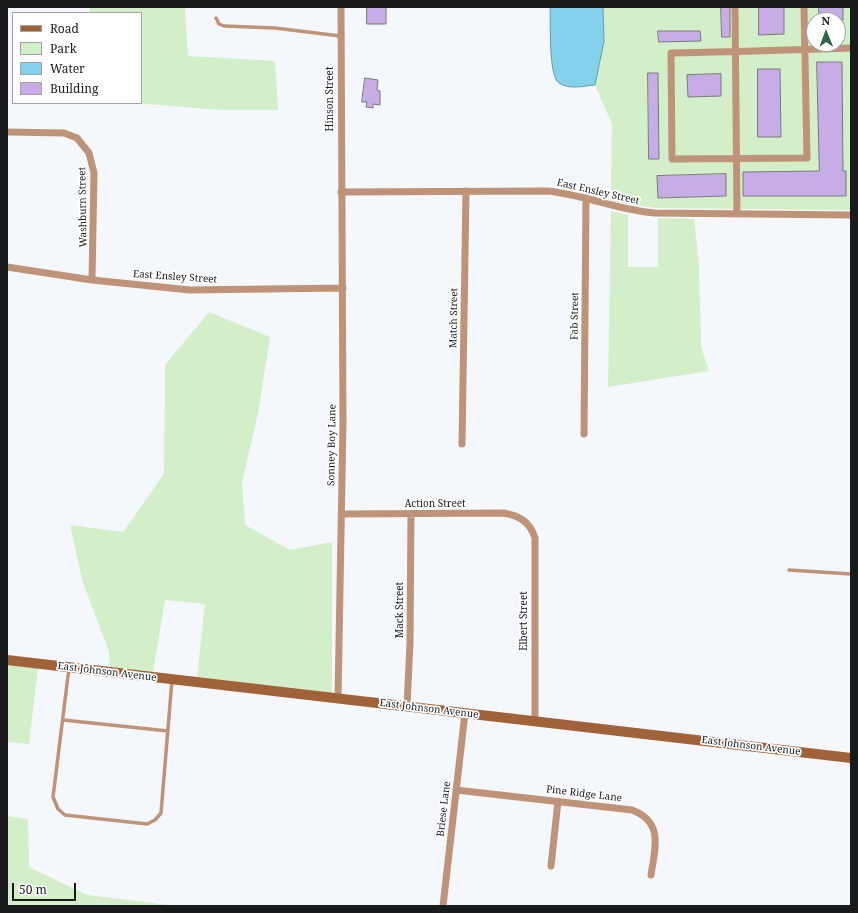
<!DOCTYPE html>
<style>
body{margin:0}
#map{position:relative;width:858px;height:913px;overflow:hidden;background:#f4f7fb;font-family:"Noto Serif",serif}
canvas{display:block}
.frame{position:absolute;inset:0;border:8px solid #191a1c;pointer-events:none}
.legend{position:absolute;left:12px;top:12px;width:130px;height:92px;box-sizing:border-box;background:#fff;border:1px solid #a3a3a4;margin:0;padding:5px 7px;list-style:none;font-size:12px;color:#191a1c}
.legend li{display:flex;align-items:center;gap:8px;height:20px}
.legend b{width:20px;border:1px solid #a3a3a4}
.north{position:absolute;left:806px;top:12px;width:40px;height:40px;box-sizing:border-box;background:#fff;border:1px solid #a3a3a4;border-radius:50%;rotate:359deg;font-size:11px;font-weight:700;line-height:16px;text-align:center;color:#191a1c}
.north::after{content:'';display:block;margin:auto;width:14px;height:18px;background:#30654a;clip-path:polygon(50% 0,100% 100%,50% 72%,0 100%)}
.scale{position:absolute;left:12px;top:883px;width:64px;height:18px;box-sizing:border-box;border:2px solid #191a1c;border-top:0;padding-left:5px;font-size:12px;line-height:14px;white-space:nowrap;color:#191a1c;-webkit-text-stroke:3px #fff;paint-order:stroke}
</style>
<div id="map">
<canvas width="858" height="913"></canvas>
<div class="frame"></div>
<ul class="legend">
<li><b style="height:5px;background:#a06238"></b>Road</li>
<li><b style="height:11px;background:#d3efc9"></b>Park</li>
<li><b style="height:11px;background:#84d1ec"></b>Water</li>
<li><b style="height:11px;background:#c7ace5"></b>Building</li>
</ul>
<div class="north">N</div>
<div class="scale">50 m</div>
</div>
<script>
const ctx = document.querySelector('canvas').getContext('2d');
ctx.lineJoin = 'round';
function fill(path, color) {
  ctx.fillStyle = color;
  ctx.fill(path, 'evenodd');
}
function strokePath(path, color, width, dash) {
  ctx.strokeStyle = color;
  ctx.lineWidth = width;
  ctx.lineCap = dash ? 'butt' : 'round';
  ctx.setLineDash(dash || []);
  ctx.stroke(path);
}
function drawText(font, color, halo, rows, align = 'center') {
  ctx.font = font + ' "Noto Serif",serif';
  ctx.lineWidth = 3.5;
  ctx.setLineDash([]);
  ctx.textBaseline = 'middle';
  ctx.strokeStyle = halo;
  ctx.fillStyle = color;
  for (const [text, x, y, turn = 0] of rows) {
    ctx.save();
    ctx.translate(x, y);
    ctx.rotate((+turn || 0) * Math.PI / 180);
    ctx.textAlign = isNaN(turn) ? turn : align;
    if (halo) ctx.strokeText(text, 0, 0);
    ctx.fillText(text, 0, 0);
    ctx.restore();
  }
}
fill(new Path2D(`
 M 90,7 L 185,7 L 188,56 L 275,61 L 278,110 L 224,110 L 132,103 L 141,103 L 141,13 L 90,13 Z
 M 603,7 L 851,7 L 851,210 L 655,208 L 611,201 L 612,124 L 595,85 L 604,41 ZM 814,20 L 838,20 L 838,44 L 814,44 Z
 M 611,211 L 628,215 L 628,267 L 658,267 L 658,218 L 694,219 L 699,266 L 701,347 L 709,371 L 608,387 Z
 M 209,312 L 270,337 L 258,414 L 242,482 L 245,525 L 290,550 L 332,542 L 332,693 L 197,677 L 205,604 L 165,600 L 153,672 L 110,667 L 109,651 L 83,583 L 70,525 L 123,532 L 164,474 L 165,365 Z
 M 7,665 L 38,668 L 29,744 L 7,742 Z
 M 7,816 L 28,819 L 29,867 L 87,895 L 178,906 L 7,906 Z`), '#d3efc9');
const water = new Path2D(`
 M 550,7 L 603,7 L 604,41 L 595,85 C 584,86 569,90 559,83 C 548,76 551,21 550,7 Z`);
fill(water, '#84d1ec');
strokePath(water, '#649aae', 1);
const building = new Path2D(`
 M 367,7 L 386,7 L 386,24 L 367,24 Z
 M 721,7 L 730,7 L 730,37 L 722,37 Z
 M 759,7 L 784,7 L 784,34 L 759,35 Z
 M 819,7 L 843,7 L 843,20 L 819,20 Z
 M 658,31 L 700,31 L 701,41 L 659,42 Z
 M 817,62 L 842,62 L 843,171 L 846,171 L 846,196 L 743,196 L 743,172 L 819,171 Z
 M 758,69 L 780,69 L 781,137 L 758,137 Z
 M 648,73 L 658,73 L 659,159 L 649,159 Z
 M 721,74 L 721,96 L 688,97 L 687,75 Z
 M 365,78 L 378,80 L 377,90 L 380,91 L 380,105 L 373,104 L 373,108 L 366,107 L 367,102 L 362,102 Z
 M 726,174 L 726,196 L 658,198 L 657,176 Z`);
fill(building, '#c7ace5');
strokePath(building, '#7b797d', 1);
strokePath(new Path2D(`
 M 216,18 L 219,24 L 224,26 L 275,28 L 340,36
 M 789,570 L 851,574
 M 69,668 L 53,797 L 58,809 L 65,815 L 147,824 L 155,820 L 161,813 L 172,680
 M 63,720 L 168,731`), '#bf9378', 3.5);
strokePath(new Path2D(`
 M 735,7 L 737,214
 M 804,7 L 807,158 L 672,159 L 671,53 C 731,52 791,50 851,48
 M 7,132 L 64,133 L 77,138 L 89,153 L 94,173 L 92,280
 M 341,192 L 548,191 C 585,195 618,210 655,213 L 851,215
 M 7,267 L 92,280 L 190,290 L 343,288
 M 584,434 L 586,198
 M 462,444 L 466,191
 M 341,514 L 504,513 C 520,516 530,522 535,538 L 535,721
 M 338,699 L 343,423 L 341,7
 M 407,706 L 410,643 L 411,514
 M 456,790 L 632,810 C 664,822 655,848 651,875
 M 551,866 L 558,801
 M 443,906 L 465,713`), '#bf9378', 7);
strokePath(new Path2D(`
 M 7,660 L 851,758`), '#a06238', 10);
drawText('10px', '#191a1c', '#fff', [
 ["Hinson Street",330,99,-90],
 ["East Ensley Street",598,192,13],
 ["Washburn Street",83,207,-91],
 ["East Ensley Street",175,277,4],
 ["Fab Street",575,316,-89],
 ["Match Street",454,318,-89],
 ["Sonney Boy Lane",332,445,-89],
 ["Action Street",435,504],
 ["Mack Street",400,610,-90],
 ["Elbert Street",524,621,-90],
 ["East Johnson Avenue",107,672,7],
 ["East Johnson Avenue",429,709,7],
 ["East Johnson Avenue",751,746,7],
 ["Pine Ridge Lane",584,794,7],
 ["Briese Lane",444,809,-83]
]);
</script>
